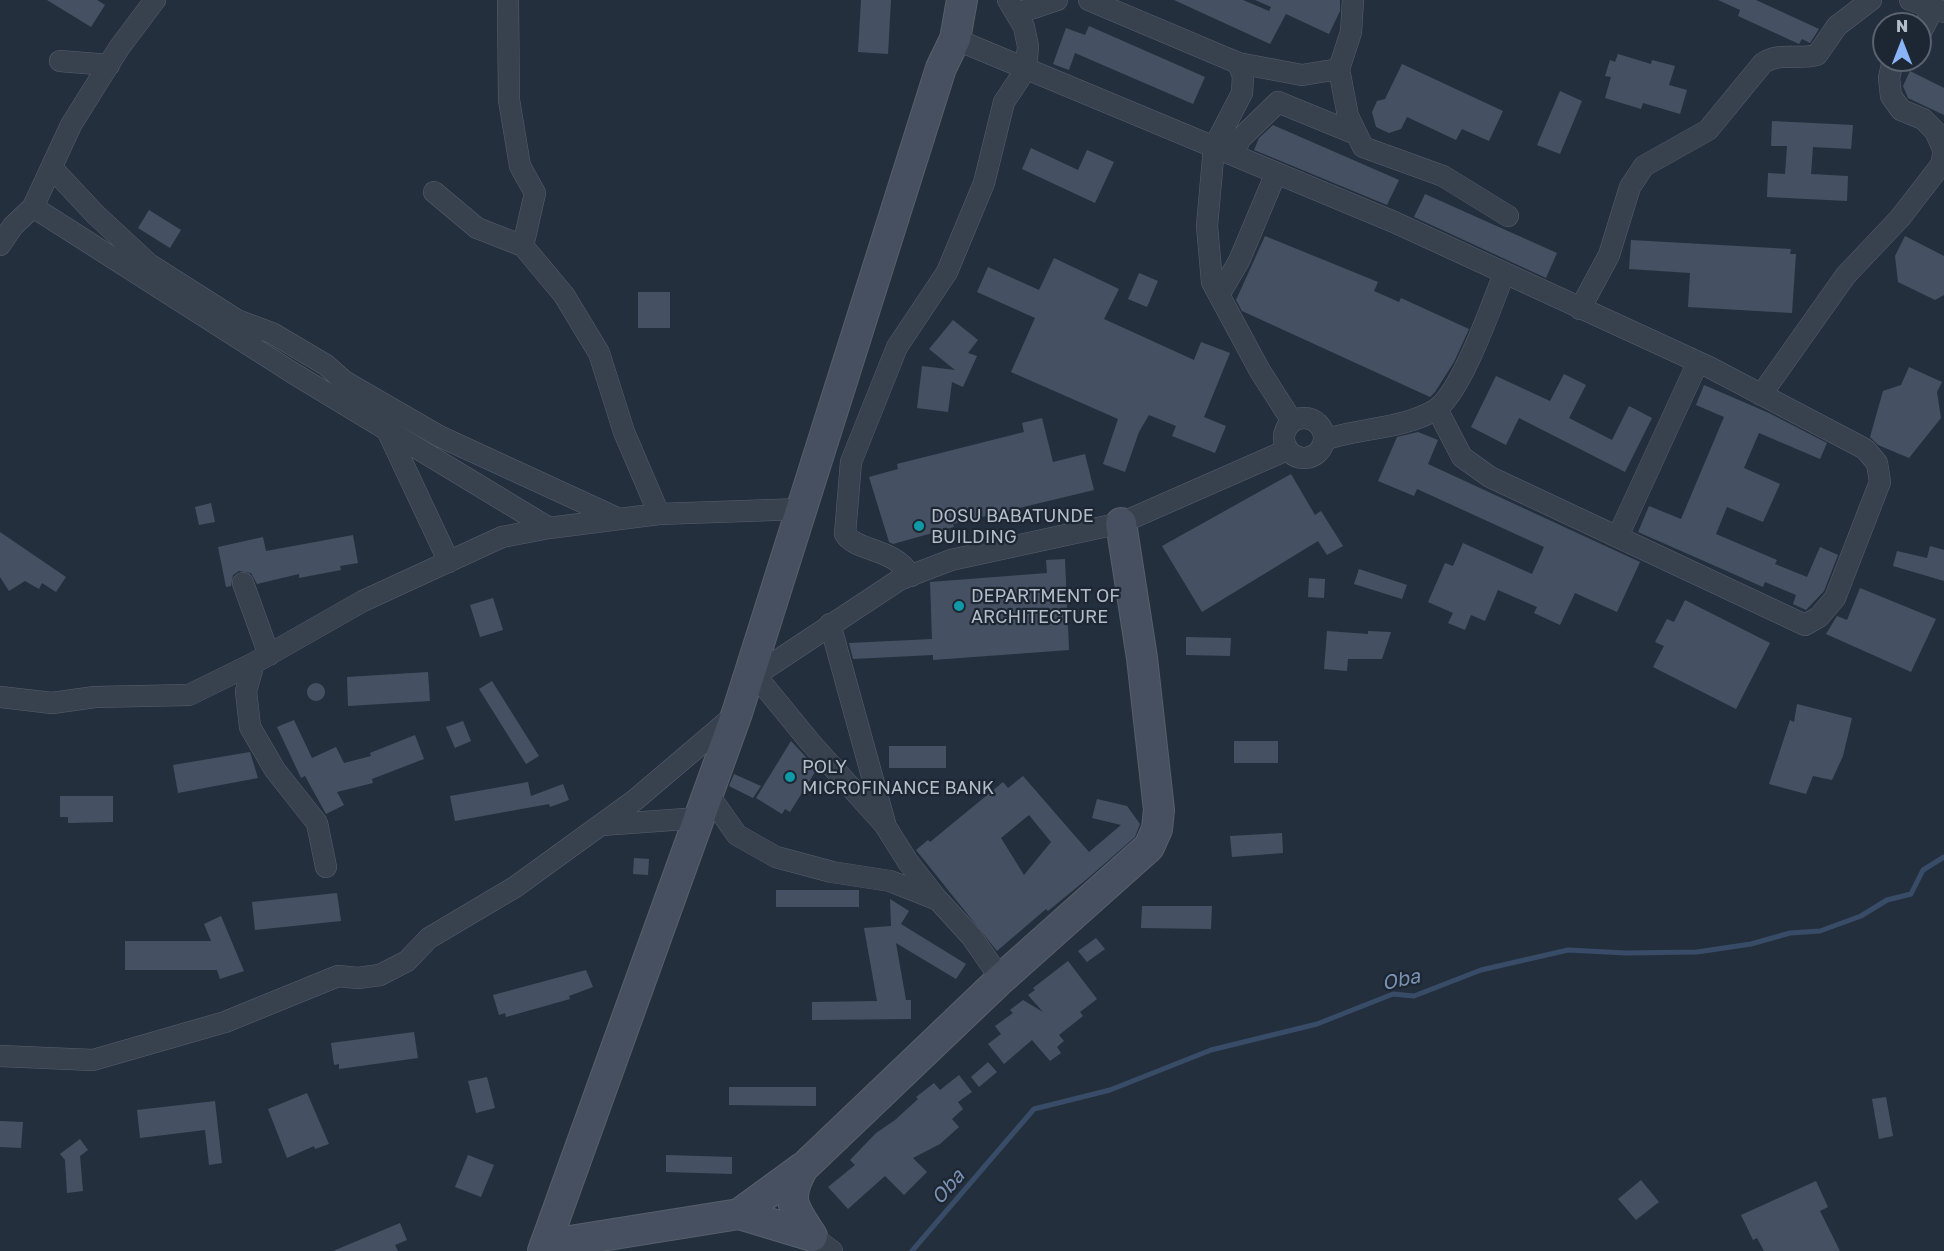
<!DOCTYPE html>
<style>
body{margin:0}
#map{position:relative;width:1944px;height:1251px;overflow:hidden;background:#242f3e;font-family:"Golos Text",sans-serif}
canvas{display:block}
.north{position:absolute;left:1872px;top:12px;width:60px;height:60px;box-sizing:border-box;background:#1d2633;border:2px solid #59626f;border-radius:50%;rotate:0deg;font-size:16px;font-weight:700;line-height:24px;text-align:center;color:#b4bcc9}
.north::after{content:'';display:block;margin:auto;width:21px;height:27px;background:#8ab4f8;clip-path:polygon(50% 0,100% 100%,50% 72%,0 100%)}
</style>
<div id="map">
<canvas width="1944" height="1251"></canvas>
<div class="north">N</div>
</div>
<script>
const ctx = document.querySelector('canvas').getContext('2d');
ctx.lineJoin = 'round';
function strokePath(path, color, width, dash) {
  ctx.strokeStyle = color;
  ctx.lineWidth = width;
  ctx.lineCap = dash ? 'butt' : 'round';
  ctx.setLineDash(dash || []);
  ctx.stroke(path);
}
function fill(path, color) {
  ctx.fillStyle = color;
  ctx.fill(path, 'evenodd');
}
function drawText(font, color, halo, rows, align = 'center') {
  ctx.font = font + ' "Golos Text",sans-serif';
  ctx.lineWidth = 4.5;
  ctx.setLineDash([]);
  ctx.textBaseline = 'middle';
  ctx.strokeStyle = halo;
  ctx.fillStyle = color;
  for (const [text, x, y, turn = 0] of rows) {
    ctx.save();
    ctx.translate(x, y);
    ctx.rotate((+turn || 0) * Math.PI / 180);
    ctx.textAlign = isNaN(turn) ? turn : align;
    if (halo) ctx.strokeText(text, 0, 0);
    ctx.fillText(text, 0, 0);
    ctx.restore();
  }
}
strokePath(new Path2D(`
 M 912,1251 L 1034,1109 L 1110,1090 L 1211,1050 L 1317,1024 L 1393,994 L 1414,996 L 1481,970 L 1568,950 L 1626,953 L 1697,952 L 1751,944 L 1790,933 L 1820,931 L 1861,916 L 1887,900 L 1911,894 L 1923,870 L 1944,857`), '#394c67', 5);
fill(new Path2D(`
 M 47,0 L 97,0 L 105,5 L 91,27 Z
 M 861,0 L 891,0 L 888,54 L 858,52 Z
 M 1174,0 L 1243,0 L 1269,11 L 1271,7 L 1255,0 L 1340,0 L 1340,11 L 1329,34 L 1286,14 L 1270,44 Z
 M 1718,0 L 1756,0 L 1819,29 L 1810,43 L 1802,39 L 1799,44 L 1738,16 L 1740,10 Z
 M 1089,26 L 1205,77 L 1193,104 L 1075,53 L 1069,70 L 1053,64 L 1066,28 L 1085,35 Z
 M 1618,54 L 1651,64 L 1652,60 L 1675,66 L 1669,85 L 1687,90 L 1680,114 L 1643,103 L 1641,109 L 1605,98 L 1611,77 L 1605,76 L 1610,60 L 1615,62 Z
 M 1402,64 L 1503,111 L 1489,141 L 1462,129 L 1456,140 L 1407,117 L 1401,129 L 1389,133 L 1376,127 L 1372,112 L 1377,101 L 1385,99 Z
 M 1910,71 L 1944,88 L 1944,115 L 1908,98 L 1903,86 Z
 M 1560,91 L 1582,101 L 1560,154 L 1537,145 Z
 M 1772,121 L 1853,125 L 1851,149 L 1813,147 L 1811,174 L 1848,176 L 1847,201 L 1767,197 L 1768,173 L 1785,174 L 1787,146 L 1771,146 Z
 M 1273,125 L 1399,180 L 1387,205 L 1254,150 L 1259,138 Z
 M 1031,148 L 1078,170 L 1087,150 L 1114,162 L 1095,203 L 1022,169 Z
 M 1425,194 L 1557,253 L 1546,278 L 1414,217 Z
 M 149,210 L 181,230 L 170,248 L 138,228 Z
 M 1265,236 L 1378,282 L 1374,291 L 1399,302 L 1401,298 L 1469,329 L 1454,362 L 1435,392 L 1430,397 L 1242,311 L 1236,300 Z
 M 1905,236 L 1944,256 L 1944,295 L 1935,300 L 1898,282 L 1895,256 Z
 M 1631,240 L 1791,249 L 1790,254 L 1796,254 L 1792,313 L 1688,307 L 1690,273 L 1629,269 Z
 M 1054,258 L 1119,289 L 1104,319 L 1194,360 L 1201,342 L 1230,353 L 1204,417 L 1226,426 L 1215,453 L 1172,436 L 1176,426 L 1149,415 L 1139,432 L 1125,472 L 1103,464 L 1118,419 L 1011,372 L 1035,318 L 977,292 L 988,267 L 1039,290 Z
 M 1139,273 L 1158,281 L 1147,307 L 1128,299 Z
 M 638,292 L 670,292 L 670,328 L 638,328 Z
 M 953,320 L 978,340 L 968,353 L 977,356 L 963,387 L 952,382 L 948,412 L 917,408 L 922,366 L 955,370 L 929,349 Z
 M 1909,367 L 1942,382 L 1937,392 L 1941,418 L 1909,458 L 1878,445 L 1870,437 L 1883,391 L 1901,385 Z
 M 1564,374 L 1586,385 L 1569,418 L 1612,440 L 1629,406 L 1652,418 L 1625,472 L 1519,418 L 1506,445 L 1471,427 L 1496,376 L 1550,401 Z
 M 1704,385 L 1769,413 L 1827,443 L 1820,459 L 1759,433 L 1744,468 L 1780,484 L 1763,522 L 1727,507 L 1716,534 L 1777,560 L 1775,564 L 1807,577 L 1820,547 L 1838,555 L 1824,591 L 1806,610 L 1793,604 L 1796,595 L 1765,582 L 1763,587 L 1638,532 L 1649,506 L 1681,519 L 1724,417 L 1696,405 Z
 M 1042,418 L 1053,462 L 1085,454 L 1094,490 L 953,524 L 954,527 L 893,544 L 889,542 L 869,477 L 898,469 L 897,464 L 1024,432 L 1022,423 Z
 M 1418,432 L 1438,440 L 1428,464 L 1640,562 L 1617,612 L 1575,593 L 1560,625 L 1534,613 L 1537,607 L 1498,590 L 1485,621 L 1471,615 L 1465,630 L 1448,623 L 1453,613 L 1428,602 L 1445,563 L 1453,566 L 1463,543 L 1532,574 L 1544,547 L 1417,489 L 1414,496 L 1378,481 L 1397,437 Z
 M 1291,474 L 1315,515 L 1321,511 L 1343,546 L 1327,555 L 1318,541 L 1202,612 L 1162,546 Z
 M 211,503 L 215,522 L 199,525 L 195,507 Z
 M 0,532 L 66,577 L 56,592 L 42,583 L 39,589 L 25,581 L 9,591 L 0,577 Z
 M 353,535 L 358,563 L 340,566 L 341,570 L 299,578 L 299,574 L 257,584 L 251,573 L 239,571 L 233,575 L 231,586 L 226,587 L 218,547 L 263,537 L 266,551 Z
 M 1930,546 L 1944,550 L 1944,581 L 1893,566 L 1897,551 L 1927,558 Z
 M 1065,559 L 1069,650 L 933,660 L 933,655 L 853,659 L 849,643 L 932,639 L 930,582 L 1047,573 L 1046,560 Z
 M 1359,569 L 1407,585 L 1402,599 L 1354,584 Z
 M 1309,578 L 1325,579 L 1324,598 L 1308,597 Z
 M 1860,588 L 1936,619 L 1911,672 L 1826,634 L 1837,616 L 1847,620 Z
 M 493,598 L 503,630 L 480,637 L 470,605 Z
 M 1685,600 L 1770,643 L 1736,709 L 1653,667 L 1664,646 L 1655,642 L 1667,619 L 1674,622 Z
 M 1327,631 L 1368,634 L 1368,631 L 1391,632 L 1382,659 L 1348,659 L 1347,671 L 1324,669 Z
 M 1186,637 L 1231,638 L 1230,656 L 1186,655 Z
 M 428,672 L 430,701 L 348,706 L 347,677 Z
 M 492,681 L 539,756 L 526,764 L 479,689 Z
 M307 692a9 9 0 1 1 18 0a9 9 0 1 1-18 0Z
 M 1797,704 L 1852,718 L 1843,756 L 1832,780 L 1813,776 L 1806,794 L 1769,784 L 1790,720 L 1794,722 Z
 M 294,720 L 312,758 L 336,747 L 344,763 L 371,756 L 370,753 L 415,735 L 424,759 L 372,779 L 373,783 L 337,792 L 344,805 L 326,814 L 305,776 L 301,778 L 277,727 Z
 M 463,721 L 471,741 L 455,748 L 446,727 Z
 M 791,741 L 817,769 L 790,812 L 785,809 L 782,814 L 756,798 Z
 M 1234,741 L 1278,741 L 1278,763 L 1234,763 Z
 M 889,746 L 946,746 L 946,768 L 889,768 Z
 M 250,752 L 258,778 L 178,793 L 173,765 Z
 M 734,774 L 761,786 L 753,798 L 729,786 Z
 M 1023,776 L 1089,852 L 1121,825 L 1092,818 L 1097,799 L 1127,806 L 1140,824 L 1135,837 L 1087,879 L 1048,911 L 1046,909 L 997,951 L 916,850 L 928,840 L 930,842 L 1003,782 L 1008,788 ZM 1029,815 L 1051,842 L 1024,875 L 1001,838 Z
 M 528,782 L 531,796 L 563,784 L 569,800 L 550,807 L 549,804 L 455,821 L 450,796 Z
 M 60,796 L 113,796 L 113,822 L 68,823 L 68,817 L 60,817 Z
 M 1282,833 L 1283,853 L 1232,857 L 1230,836 Z
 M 634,858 L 649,859 L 648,875 L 633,874 Z
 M 776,890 L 859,890 L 859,907 L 776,907 Z
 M 337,893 L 341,921 L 255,930 L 252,902 Z
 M 890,899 L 909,911 L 901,924 L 966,964 L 956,979 L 896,943 L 906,1000 L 911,1000 L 911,1019 L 812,1020 L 812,1002 L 877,1001 L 864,928 L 891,926 Z
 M 1142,906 L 1212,906 L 1211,929 L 1141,928 Z
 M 221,916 L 244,971 L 220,979 L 217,970 L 125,970 L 125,941 L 211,941 L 204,924 Z
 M 1096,938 L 1105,949 L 1087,962 L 1078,951 Z
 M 1068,961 L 1097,999 L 1080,1012 L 1083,1016 L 1059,1035 L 1064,1041 L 1057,1047 L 1061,1053 L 1050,1061 L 1032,1040 L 1004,1064 L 988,1044 L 1001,1034 L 995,1026 L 1013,1013 L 1010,1010 L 1023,1000 L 1043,1012 L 1028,995 L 1035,990 L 1033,988 Z
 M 586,970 L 593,987 L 569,996 L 570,999 L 506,1017 L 505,1013 L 499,1015 L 493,995 Z
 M 414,1032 L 418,1058 L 339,1069 L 339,1064 L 334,1065 L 331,1043 Z
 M 988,1062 L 997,1072 L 979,1087 L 971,1077 Z
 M 959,1075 L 972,1092 L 958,1102 L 963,1109 L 952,1119 L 959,1127 L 940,1144 L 913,1158 L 927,1172 L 904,1195 L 885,1176 L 848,1209 L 828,1187 L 855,1165 L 850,1160 L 876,1133 L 895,1120 L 918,1099 L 916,1097 L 934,1083 L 940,1090 Z
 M 487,1077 L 495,1108 L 476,1113 L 468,1081 Z
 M 729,1087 L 816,1087 L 816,1106 L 729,1105 Z
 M 307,1093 L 329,1144 L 315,1149 L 314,1146 L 287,1158 L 268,1109 Z
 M 1886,1097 L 1893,1136 L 1879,1139 L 1872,1099 Z
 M 215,1101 L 222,1163 L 209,1165 L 205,1130 L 140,1138 L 137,1110 Z
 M 0,1121 L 23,1122 L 21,1148 L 0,1147 Z
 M 80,1139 L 88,1150 L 80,1156 L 83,1191 L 67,1193 L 65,1160 L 60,1154 Z
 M 468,1155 L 494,1165 L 481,1197 L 455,1187 Z
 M 666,1155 L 732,1157 L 732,1174 L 666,1172 Z
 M 1641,1180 L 1659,1202 L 1636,1220 L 1618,1199 Z
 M 1816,1181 L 1828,1207 L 1820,1211 L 1840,1251 L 1764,1251 L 1757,1238 L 1753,1240 L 1741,1215 Z
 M 400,1223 L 407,1240 L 395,1245 L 398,1251 L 333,1251 Z`), '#455162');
const street = new Path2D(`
 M 508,0 L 509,100 L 520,166 L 535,193 L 523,246
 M 1089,0 L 1238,63 L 1302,75 L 1339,69 L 1351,32 L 1353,0
 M 1910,0 L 1944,12
 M 1018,13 L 1057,0
 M 1920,34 L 1933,9
 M 955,39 L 1394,222 L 1709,367 L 1865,449 L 1877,463 L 1880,482 L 1835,598 L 1819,617 L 1805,625 L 1490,477 L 1462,457 L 1437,409
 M 60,61 L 109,65
 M 1238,63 L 1243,76 L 1242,93 L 1214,147 L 1207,226 L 1212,282 L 1260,371 L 1292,421
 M 1339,69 L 1348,116 L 1363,147 L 1443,176 L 1508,216
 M 1234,155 L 1240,139 L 1278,102 L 1356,134
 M 52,168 L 95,214 L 149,264 L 237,320 L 272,333 L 326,365 L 344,381 L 439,436 L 617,518
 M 434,192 L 477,228 L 523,246 L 564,295 L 599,353 L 624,432 L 659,514
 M 33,207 L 293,373 L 549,528
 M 0,245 L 13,226 L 33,207 L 71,125 L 119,48 L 155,0
 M 1219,295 L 1239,261 L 1276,173
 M 1580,309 L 1609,255 L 1630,187 L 1644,166 L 1708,130 L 1763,63 C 1779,52 1799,60 1817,55 L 1837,26 L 1871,0
 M 1761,395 L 1846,275 L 1900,218 L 1941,165 L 1944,151 L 1935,131 L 1923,119 L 1901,110 L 1891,96 L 1889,78 L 1893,60
 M1284 438a20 20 0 1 1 40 0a20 20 0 1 1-40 0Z
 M 387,430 L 449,562
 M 1324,440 C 1359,428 1403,429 1435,410 C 1461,394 1492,304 1504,274
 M 1618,536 L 1698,362
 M 911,576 C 894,547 856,552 845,534 L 851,462 L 897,347 L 947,272 L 984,183 L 1004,102 L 1026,69 L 1028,46 L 1024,27 L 1008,0
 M 243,583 L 269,655
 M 830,624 L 886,827 L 908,862 L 937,899
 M 254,663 L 246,691 L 250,727 L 275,770 L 317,823 L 326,867
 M 756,676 L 810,742 L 884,824
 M 748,680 L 899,580 L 951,560 L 1121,523 L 1287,450
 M 0,697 L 52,703 L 95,697 L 189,695 L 254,663 L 363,601 L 502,537 L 549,528 L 659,514 L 801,509
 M 708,794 L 737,835 L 776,857 L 832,872 L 890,881 L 938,900 L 971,936 L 1001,979
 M 602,825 L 699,818
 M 0,1056 L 93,1060 L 225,1022 L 338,976 L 358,978 L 380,975 L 407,961 L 429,938 L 515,887 L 635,800 L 735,715
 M 812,1236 L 832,1251`);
const secondary = new Path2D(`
 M 739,1214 L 802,1168
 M 812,1236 C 793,1207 785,1200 803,1168 L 1001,979 L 1149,847 L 1157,829 L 1159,810 L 1142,658 L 1121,523
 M 545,1245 L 739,1214 L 812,1236
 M 543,1251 L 737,713 L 941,68 L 955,39 L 962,0`);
strokePath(street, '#565f6c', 22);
strokePath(secondary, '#565f6c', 32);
strokePath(street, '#38414e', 21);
strokePath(secondary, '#465061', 30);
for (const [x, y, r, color] of [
 [919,526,6,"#0f9aa8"],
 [959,606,6,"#0f9aa8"],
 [790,777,6,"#0f9aa8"]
]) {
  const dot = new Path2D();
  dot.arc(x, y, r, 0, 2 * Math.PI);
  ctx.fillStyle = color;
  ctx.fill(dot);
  strokePath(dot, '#1d2633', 2);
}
drawText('18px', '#b4bcc9', '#1d2633', [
 ["DOSU BABATUNDE",931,516],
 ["BUILDING",931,537],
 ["DEPARTMENT OF",971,596],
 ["ARCHITECTURE",971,617],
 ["POLY",802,767],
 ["MICROFINANCE BANK",802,788]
], 'left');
drawText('italic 20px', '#7c92b1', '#1d2633', [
 ["Oba",1401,980,-12],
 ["Oba",948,1187,-49]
]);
</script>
